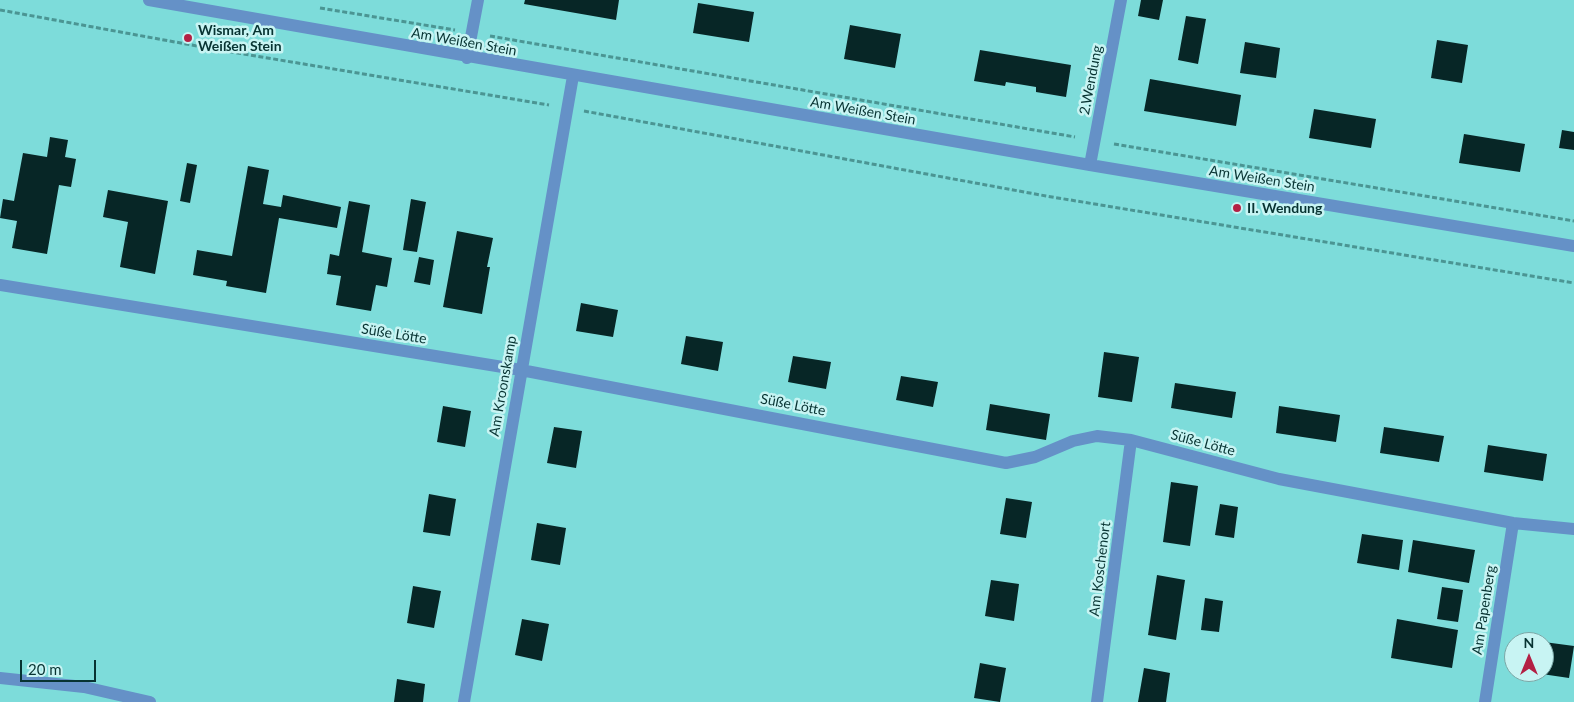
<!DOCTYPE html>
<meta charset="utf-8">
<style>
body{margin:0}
#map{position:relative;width:1574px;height:702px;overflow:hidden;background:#7ddcda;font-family:Lato,sans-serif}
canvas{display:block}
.north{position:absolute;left:1504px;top:632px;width:50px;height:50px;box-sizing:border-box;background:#c8f4f3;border:1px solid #7ba7a6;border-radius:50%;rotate:0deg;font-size:14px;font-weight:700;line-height:20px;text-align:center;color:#073332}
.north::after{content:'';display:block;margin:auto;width:18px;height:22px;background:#b32044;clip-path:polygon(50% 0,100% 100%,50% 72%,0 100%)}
.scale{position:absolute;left:20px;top:660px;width:76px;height:22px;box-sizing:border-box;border:2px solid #073332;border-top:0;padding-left:6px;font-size:15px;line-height:18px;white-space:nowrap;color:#073332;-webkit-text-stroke:4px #c8f4f3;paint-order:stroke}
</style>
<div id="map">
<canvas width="1574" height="702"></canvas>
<div class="north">N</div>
<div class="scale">20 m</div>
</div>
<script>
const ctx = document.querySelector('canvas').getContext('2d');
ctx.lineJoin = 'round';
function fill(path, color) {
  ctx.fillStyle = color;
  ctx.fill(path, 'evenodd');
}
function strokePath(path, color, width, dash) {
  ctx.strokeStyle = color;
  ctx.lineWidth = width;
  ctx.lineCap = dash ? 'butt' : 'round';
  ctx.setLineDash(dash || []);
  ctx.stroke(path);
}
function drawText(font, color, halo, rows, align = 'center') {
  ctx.font = font + ' Lato,sans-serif';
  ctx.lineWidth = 5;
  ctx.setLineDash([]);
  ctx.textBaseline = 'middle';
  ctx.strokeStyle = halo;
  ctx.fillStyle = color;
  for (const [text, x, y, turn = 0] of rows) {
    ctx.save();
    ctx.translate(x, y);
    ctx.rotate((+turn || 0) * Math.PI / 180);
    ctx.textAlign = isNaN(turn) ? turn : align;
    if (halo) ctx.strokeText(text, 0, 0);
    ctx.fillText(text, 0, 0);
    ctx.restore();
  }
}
fill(new Path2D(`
 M 525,0 L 619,0 L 616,20 L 524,4 Z
 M 1141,0 L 1163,0 L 1159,20 L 1138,16 Z
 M 698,3 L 754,12 L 749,42 L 693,33 Z
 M 1186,16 L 1206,19 L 1198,64 L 1178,60 Z
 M 850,25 L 901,34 L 895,68 L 844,59 Z
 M 1437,40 L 1468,45 L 1462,83 L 1431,78 Z
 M 1245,42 L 1280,48 L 1276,78 L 1240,73 Z
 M 980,50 L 1071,65 L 1066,97 L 1036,92 L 1036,87 L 1006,82 L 1005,86 L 974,81 Z
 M 1150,79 L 1241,95 L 1236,126 L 1144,111 Z
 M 1314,109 L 1376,119 L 1371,148 L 1309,138 Z
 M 1562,130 L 1574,132 L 1574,150 L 1559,148 Z
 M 1464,134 L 1525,144 L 1520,172 L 1459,163 Z
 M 50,137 L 68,140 L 65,157 L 76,159 L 71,187 L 59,185 L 47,254 L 12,248 L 17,221 L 0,218 L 3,199 L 14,201 L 23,153 L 47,157 Z
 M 187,163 L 197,165 L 190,203 L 180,201 Z
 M 248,166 L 269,170 L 263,204 L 281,207 L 283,195 L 341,207 L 337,228 L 279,218 L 266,293 L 226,286 L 227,281 L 193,275 L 197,250 L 232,256 Z
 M 108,190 L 168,201 L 155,274 L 120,267 L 128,222 L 103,217 Z
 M 411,199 L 426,202 L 417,252 L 403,250 Z
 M 349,201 L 370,205 L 362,252 L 392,258 L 387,287 L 376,285 L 371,311 L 336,305 L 341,276 L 327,274 L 330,254 L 339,256 Z
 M 457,231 L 493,238 L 487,267 L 490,267 L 482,314 L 443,307 Z
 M 419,257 L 434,260 L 430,285 L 414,282 Z
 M 581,303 L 618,310 L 613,337 L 576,331 Z
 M 686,336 L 723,342 L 718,371 L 681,364 Z
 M 1104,352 L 1139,357 L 1132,402 L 1098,397 Z
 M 793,356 L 831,362 L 826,389 L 788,382 Z
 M 901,376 L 938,382 L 933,407 L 896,400 Z
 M 1175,383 L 1236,392 L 1232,418 L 1171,408 Z
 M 990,404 L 1050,414 L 1046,440 L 986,430 Z
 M 443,406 L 471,411 L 465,447 L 437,442 Z
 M 1279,406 L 1340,415 L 1336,442 L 1276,433 Z
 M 554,427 L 582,431 L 576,468 L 547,463 Z
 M 1384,427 L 1444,436 L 1439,462 L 1380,453 Z
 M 1488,445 L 1547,454 L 1543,481 L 1484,472 Z
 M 1171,482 L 1198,486 L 1190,546 L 1163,542 Z
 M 429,494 L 456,499 L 450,536 L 423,532 Z
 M 1006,498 L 1032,502 L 1026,538 L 1000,534 Z
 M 1220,504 L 1238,507 L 1234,538 L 1215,535 Z
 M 537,523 L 566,528 L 560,565 L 531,560 Z
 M 1362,534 L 1403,540 L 1399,570 L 1357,563 Z
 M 1413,540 L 1475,550 L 1469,583 L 1408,572 Z
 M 1157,575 L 1185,580 L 1176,640 L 1148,635 Z
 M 991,580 L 1019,584 L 1014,621 L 985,616 Z
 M 413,586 L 441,591 L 434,628 L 407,623 Z
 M 1442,587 L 1463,590 L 1458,622 L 1437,619 Z
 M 1205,598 L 1223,601 L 1219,632 L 1201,630 Z
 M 522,619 L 549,624 L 542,661 L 515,655 Z
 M 1397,619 L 1458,630 L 1452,668 L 1391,658 Z
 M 1544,642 L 1574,646 L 1569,678 L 1535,673 L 1544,672 Z
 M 980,663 L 1006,668 L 1000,702 L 974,698 Z
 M 1144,668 L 1170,673 L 1166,702 L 1138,702 Z
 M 397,679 L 425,684 L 423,702 L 394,702 Z`), '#072626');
strokePath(new Path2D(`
 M 320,8 L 455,30
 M 0,10 L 208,48 L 549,105
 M 490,36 L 1075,137
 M 584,111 L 1046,196 L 1574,283
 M 1114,144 L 1574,221`), '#4b9593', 3, [5, 2.5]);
strokePath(new Path2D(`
 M 149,0 L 1090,165 L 1574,246
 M 467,58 L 478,0
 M 1090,165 L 1121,0
 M 0,285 L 521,370 L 1006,463 L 1035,457 L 1073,441 L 1097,436 L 1131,440 L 1279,479 L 1513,523 L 1574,529
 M 0,678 L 84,687 L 150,702
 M 464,702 L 573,76
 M 1097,702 L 1131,440
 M 1485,702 L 1513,523`), '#6591c7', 12);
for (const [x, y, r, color] of [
 [188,38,5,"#b32044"],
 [1237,208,5,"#b32044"]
]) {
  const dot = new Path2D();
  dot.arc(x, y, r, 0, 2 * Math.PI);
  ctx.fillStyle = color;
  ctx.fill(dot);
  strokePath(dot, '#c8f4f3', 2);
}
drawText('bold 14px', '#073332', '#c8f4f3', [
 ["Wismar, Am",198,30],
 ["Weißen Stein",198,46],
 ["II. Wendung",1247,208]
], 'left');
drawText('14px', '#073332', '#c8f4f3', [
 ["Am Weißen Stein",464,42,10],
 ["2.Wendung",1091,80,-79],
 ["Am Weißen Stein",863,111,10],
 ["Am Weißen Stein",1262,179,9],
 ["Süße Lötte",394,334,9],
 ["Am Kroonskamp",503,386,-80],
 ["Süße Lötte",793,405,11],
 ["Süße Lötte",1203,443,15],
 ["Am Koschenort",1100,569,-83],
 ["Am Papenberg",1484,610,-81]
]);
</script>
